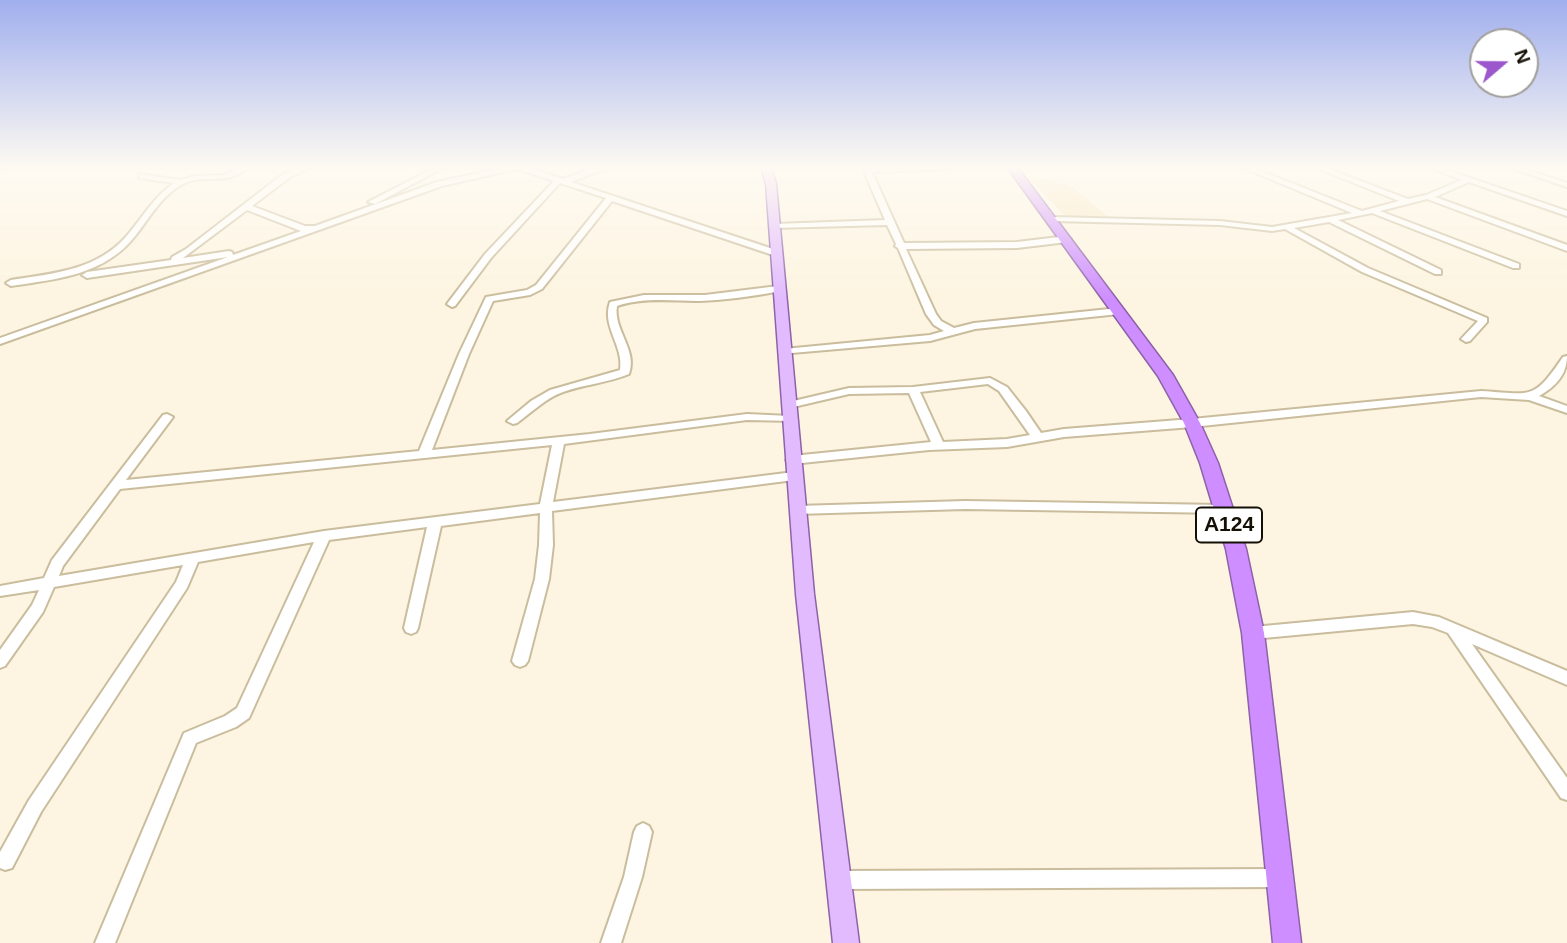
<!DOCTYPE html>
<style>
body{margin:0}
#map{position:relative;width:1567px;height:943px;overflow:hidden;background:#fdf5e1;font-family:Helvetica,sans-serif}
canvas{display:block}
.north{position:absolute;left:1469px;top:28px;width:70px;height:70px;box-sizing:border-box;background:#fff;border:2px solid #a19f9b;border-radius:50%;rotate:70deg;font-size:19px;font-weight:700;line-height:28px;text-align:center;color:#151005}
.north::after{content:'';display:block;margin:auto;width:24px;height:32px;background:#9b57cb;clip-path:polygon(50% 0,100% 100%,50% 72%,0 100%)}
</style>
<div id="map">
<canvas width="1567" height="943"></canvas>
<div class="north">N</div>
</div>
<script>
const ctx = document.querySelector('canvas').getContext('2d');
ctx.lineJoin = 'round';
function fill(path, color) {
  ctx.fillStyle = color;
  ctx.fill(path, 'evenodd');
}
function strokePath(path, color, width, dash) {
  ctx.strokeStyle = color;
  ctx.lineWidth = width;
  ctx.lineCap = dash ? 'butt' : 'round';
  ctx.setLineDash(dash || []);
  ctx.stroke(path);
}
function drawText(font, color, halo, rows, align = 'center') {
  ctx.font = font + ' Helvetica,sans-serif';
  ctx.lineWidth = 5;
  ctx.setLineDash([]);
  ctx.textBaseline = 'middle';
  ctx.strokeStyle = halo;
  ctx.fillStyle = color;
  for (const [text, x, y, turn = 0] of rows) {
    ctx.save();
    ctx.translate(x, y);
    ctx.rotate((+turn || 0) * Math.PI / 180);
    ctx.textAlign = isNaN(turn) ? turn : align;
    if (halo) ctx.strokeText(text, 0, 0);
    ctx.fillText(text, 0, 0);
    ctx.restore();
  }
}
fill(new Path2D(`
 M 1051,178 L 1073,187 L 1107,216 L 1066,217 L 1031,180 Z`), '#f9e8c0');
const minor = new Path2D(`
 M 0,167 L 7,167 L 0,170 Z
 M 240,167 L 249,167 C 225,188 205,172 183,184 C 162,195 150,217 136,235 C 105,275 58,279 11,286 L 6,283 L 11,280 C 56,273 100,270 130,232 C 144,215 155,196 174,183 L 139,178 L 139,174 L 180,180 L 195,176 L 225,175 Z
 M 302,167 L 312,167 L 289,178 L 252,206 L 305,226 L 315,226 L 437,182 L 506,167 L 527,167 L 563,179 L 580,173 L 588,167 L 611,167 L 571,182 L 779,251 L 779,255 L 773,255 L 612,201 L 542,289 L 530,295 L 493,301 L 469,354 L 432,450 L 590,434 L 747,414 L 790,416 L 796,419 L 794,421 L 747,420 L 564,444 L 553,502 L 794,472 L 800,476 L 794,480 L 552,511 L 553,545 L 549,579 L 528,661 L 525,665 L 520,667 L 515,665 L 512,661 L 535,579 L 539,545 L 540,513 L 441,526 L 418,628 L 416,632 L 411,634 L 406,632 L 404,628 L 427,527 L 329,540 L 249,718 L 236,727 L 196,743 L 115,943 L 95,943 L 184,733 L 225,716 L 237,708 L 314,542 L 198,562 L 187,588 L 41,812 L 12,868 L 5,870 L 0,868 L 0,852 L 29,800 L 176,582 L 183,565 L 54,587 L 43,612 L 5,666 L 0,668 L 0,650 L 32,605 L 39,590 L 0,596 L 0,586 L 44,578 L 52,560 L 163,415 L 167,414 L 173,417 L 126,480 L 419,451 L 459,354 L 486,297 L 527,290 L 536,285 L 606,198 L 560,183 L 491,258 L 455,306 L 452,307 L 447,304 L 485,254 L 554,181 L 517,169 L 442,186 L 0,344 L 0,338 L 228,257 L 87,278 L 82,275 L 87,272 L 171,260 L 172,257 L 186,249 L 283,174 ZM 247,210 L 301,231 L 233,255 L 232,252 L 229,251 L 183,258 ZM 552,445 L 540,504 L 324,531 L 59,576 L 63,566 L 120,489 Z
 M 436,167 L 445,167 L 375,204 L 368,202 Z
 M 862,167 L 954,167 L 950,169 L 872,172 L 904,243 L 1017,242 L 1067,236 L 1071,239 L 1067,242 L 1017,248 L 906,249 L 936,314 L 941,321 L 954,328 L 974,323 L 1119,308 L 1124,311 L 1119,314 L 975,329 L 930,341 L 780,354 L 780,350 L 784,349 L 930,335 L 944,331 L 934,325 L 926,314 L 898,248 L 895,246 L 896,244 L 887,225 L 774,228 L 770,226 L 774,224 L 885,220 Z
 M 1241,167 L 1251,167 L 1362,211 L 1399,201 L 1314,167 L 1324,167 L 1408,199 L 1426,195 L 1462,180 L 1427,167 L 1438,167 L 1567,211 L 1567,216 L 1469,182 L 1435,197 L 1567,245 L 1567,251 L 1427,199 L 1380,211 L 1519,264 L 1519,268 L 1513,268 L 1372,213 L 1338,220 L 1441,270 L 1441,274 L 1435,274 L 1329,222 L 1294,228 L 1368,268 L 1487,318 L 1487,322 L 1470,341 L 1466,342 L 1461,339 L 1478,321 L 1362,272 L 1285,229 L 1272,231 L 1220,225 L 1052,221 L 1048,219 L 1052,217 L 1220,221 L 1272,227 L 1352,213 Z
 M 1508,167 L 1519,167 L 1567,183 L 1567,187 Z
 M 778,286 L 781,287 L 781,291 C 755,296 726,300 699,301 C 672,301 644,297 617,306 C 613,330 638,350 629,374 C 608,383 585,384 563,392 C 546,398 532,412 517,423 L 513,424 L 507,421 L 531,401 L 550,390 L 620,370 C 624,346 601,326 610,302 L 644,295 L 705,295 Z
 M 1567,356 C 1567,375 1555,387 1539,396 L 1567,406 L 1567,413 L 1529,400 L 1481,397 L 1192,427 L 1064,437 L 1007,447 L 929,450 L 792,464 L 786,460 L 792,456 L 931,442 L 909,393 L 849,394 L 789,408 L 783,405 L 785,403 L 849,388 L 913,387 L 990,378 L 1007,387 L 1026,411 L 1041,433 L 1064,429 L 1192,419 L 1481,391 C 1532,394 1533,401 1563,357 ZM 988,384 L 999,391 L 1030,435 L 1007,439 L 943,442 L 920,392 Z
 M 965,501 L 1223,505 L 1229,509 L 1223,513 L 965,509 L 797,514 L 791,510 L 797,506 Z
 M 1413,612 L 1439,617 L 1567,671 L 1567,685 L 1472,644 L 1567,778 L 1567,800 L 1561,798 L 1448,633 L 1432,627 L 1413,624 L 1253,639 L 1248,637 L 1246,633 L 1248,629 L 1253,627 Z
 M 643,823 L 649,826 L 652,832 L 642,877 L 621,943 L 601,943 L 624,877 L 634,832 L 637,826 Z
 M 1280,869 L 1287,871 L 1289,878 L 1287,885 L 1280,887 L 839,889 L 832,887 L 830,880 L 832,873 L 839,871 Z`);
const major = new Path2D(`
 M 761,167 L 771,167 L 776,184 L 814,594 L 859,943 L 833,943 L 796,594 L 766,184 Z`);
const highway = new Path2D(`
 M 1007,167 L 1017,167 L 1173,375 L 1200,423 L 1218,463 L 1246,549 L 1264,633 L 1301,943 L 1273,943 L 1242,633 L 1226,549 L 1200,463 L 1184,423 L 1158,376 Z`);
strokePath(minor, '#cabd9d', 4);
strokePath(major, '#8d62a8', 3);
strokePath(highway, '#8d62a8', 3);
fill(minor, '#fff');
fill(major, '#e2bbff');
fill(highway, '#ce8eff');
const sky = ctx.createLinearGradient(0, 0, 0, 299);
sky.addColorStop(0, '#a0afee');
sky.addColorStop(0.56, '#fefaf2');
sky.addColorStop(1, '#fefaf200');
ctx.fillStyle = sky;
ctx.fillRect(0, 0, 1567, 299);
for (const [x, y, w] of [
 [1229,525,66]
]) {
  const box = new Path2D();
  box.roundRect(x - w / 2, y - 17.5, w, 35, 5);
  ctx.fillStyle = '#fff';
  ctx.fill(box);
  strokePath(box, '#151005', 2);
}
drawText('bold 21px', '#151005', null, [
 ["A124",1229,525]
]);
</script>
